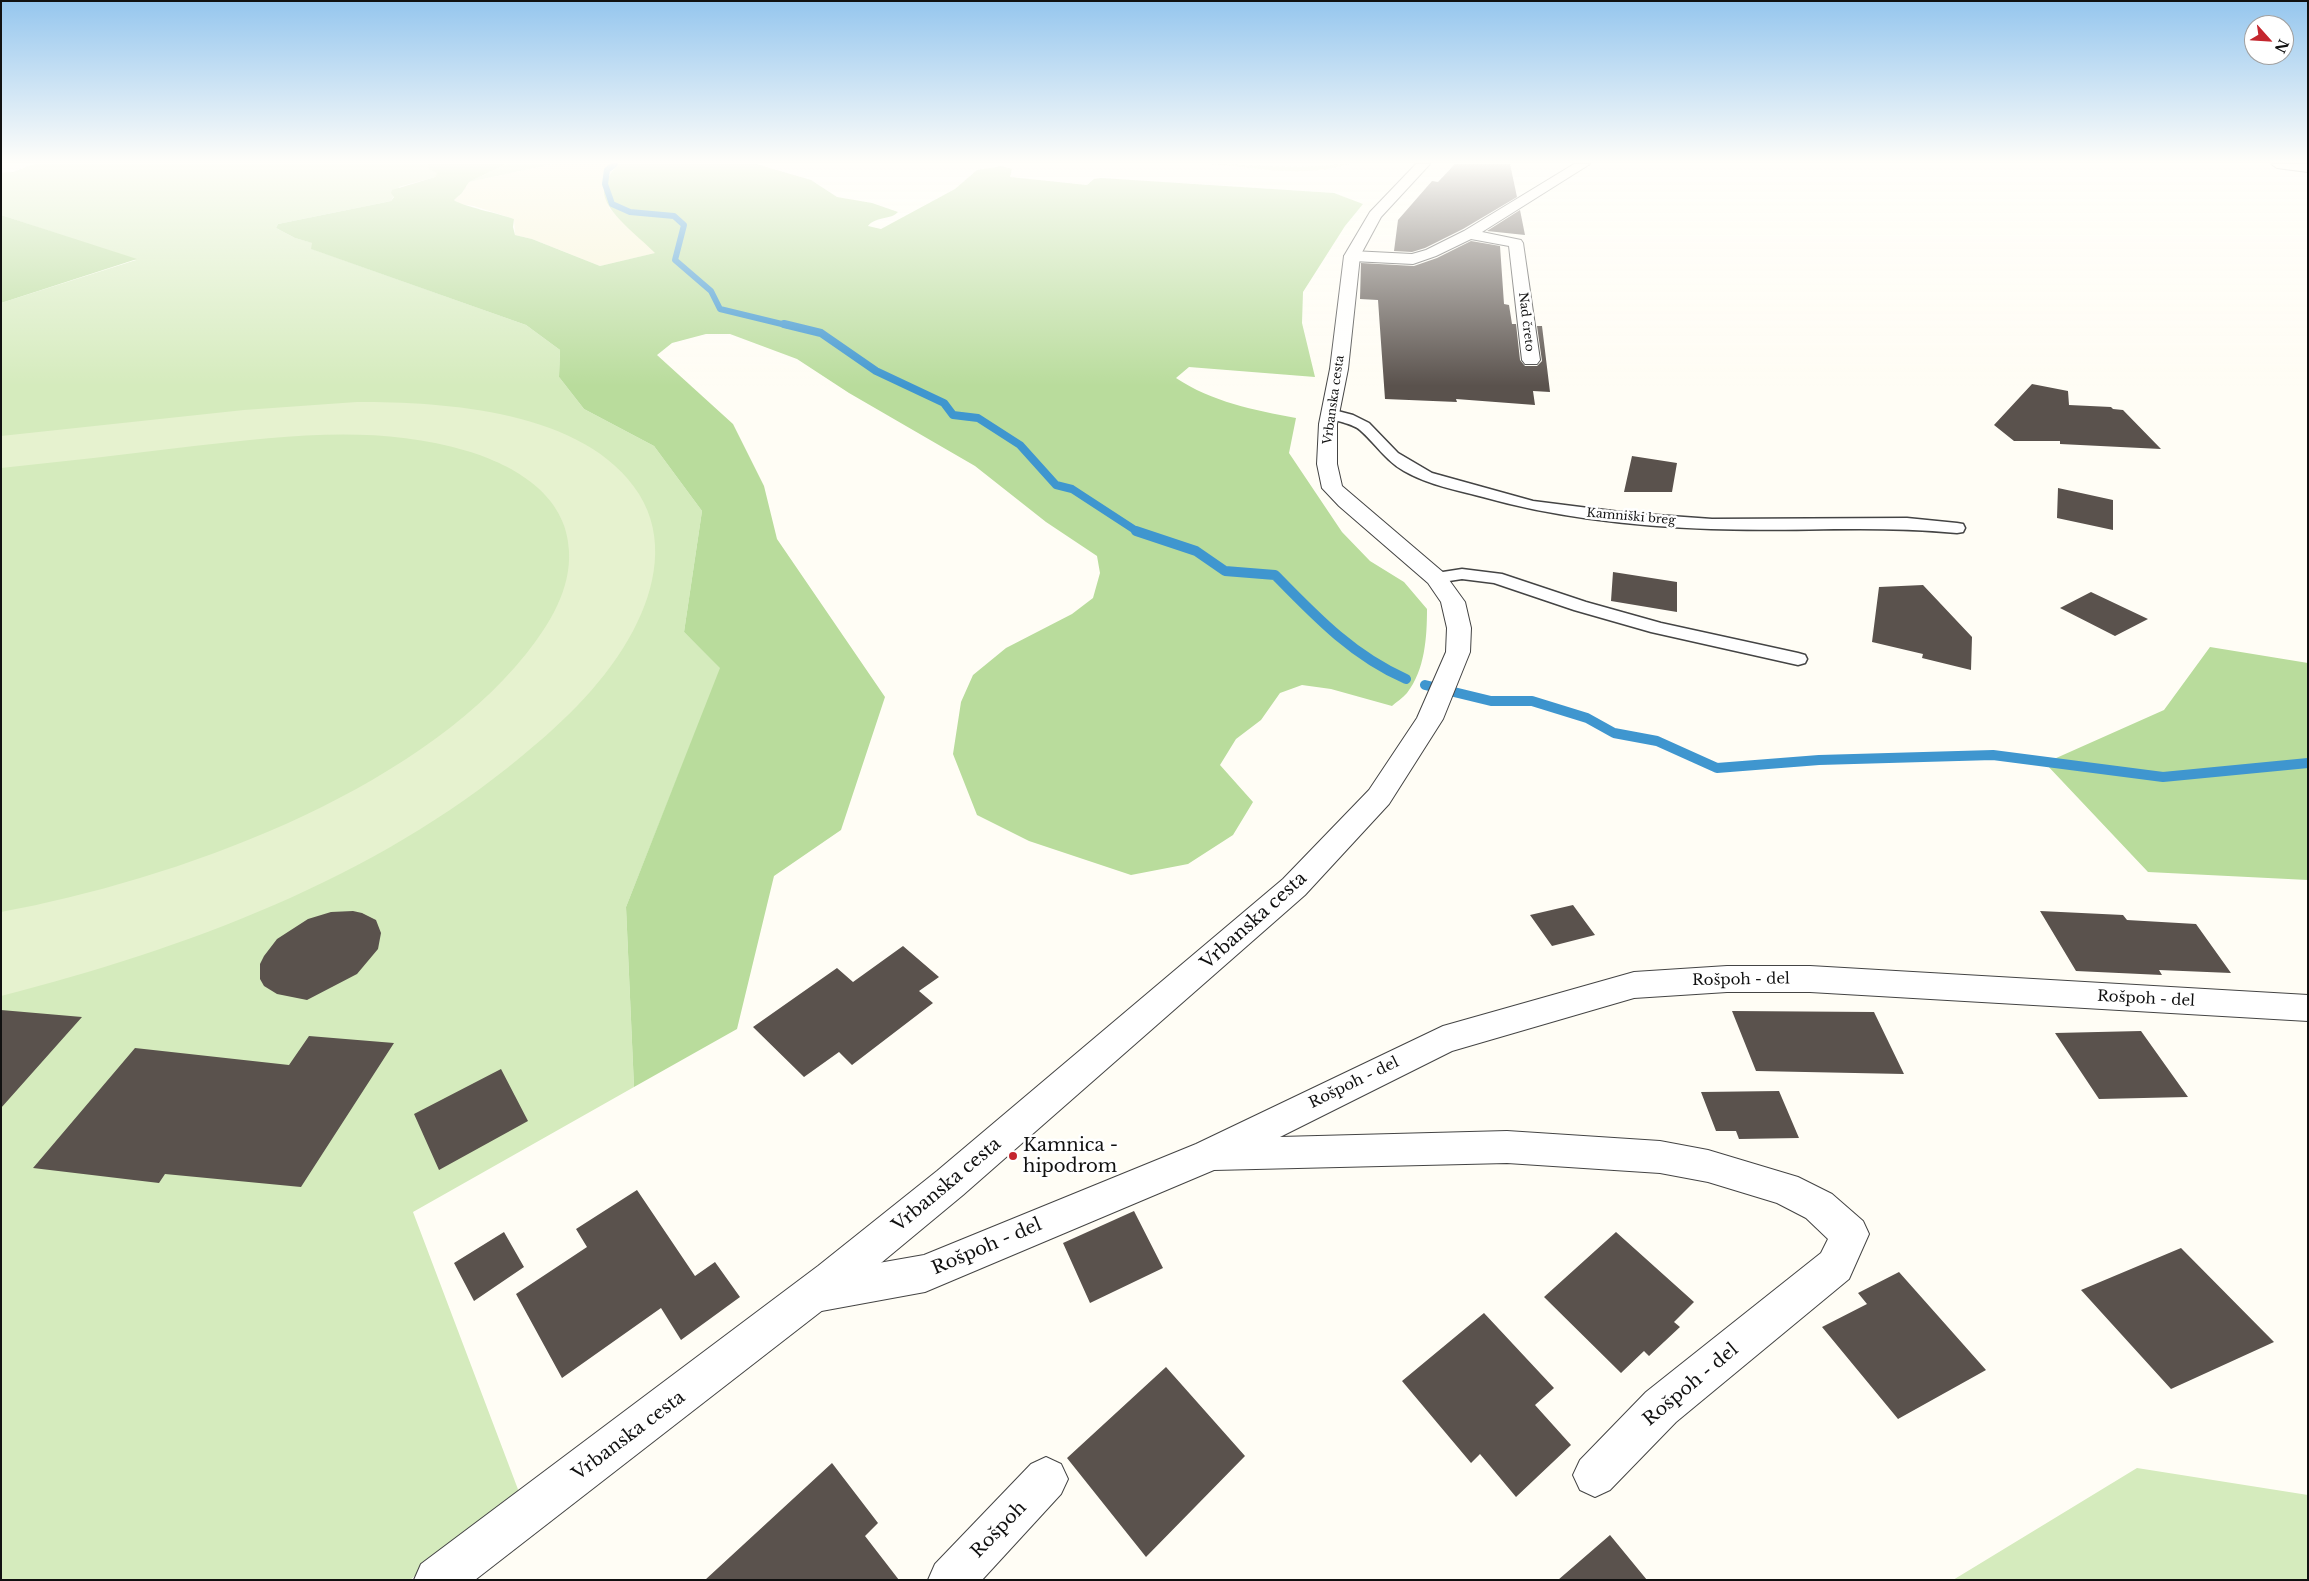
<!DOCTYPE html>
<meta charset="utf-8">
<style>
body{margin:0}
#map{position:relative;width:2309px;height:1581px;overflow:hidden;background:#fffdf5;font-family:"Libre Baskerville",serif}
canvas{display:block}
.frame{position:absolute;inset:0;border:2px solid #111;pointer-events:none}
.north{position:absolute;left:2244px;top:15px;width:50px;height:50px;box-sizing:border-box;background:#fff;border:1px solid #a0a0a0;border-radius:50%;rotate:116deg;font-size:14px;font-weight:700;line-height:20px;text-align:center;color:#111}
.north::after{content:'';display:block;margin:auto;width:18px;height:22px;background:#c4262e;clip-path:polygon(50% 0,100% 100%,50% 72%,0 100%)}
</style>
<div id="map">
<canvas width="2309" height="1581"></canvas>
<div class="frame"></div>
<div class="north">N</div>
</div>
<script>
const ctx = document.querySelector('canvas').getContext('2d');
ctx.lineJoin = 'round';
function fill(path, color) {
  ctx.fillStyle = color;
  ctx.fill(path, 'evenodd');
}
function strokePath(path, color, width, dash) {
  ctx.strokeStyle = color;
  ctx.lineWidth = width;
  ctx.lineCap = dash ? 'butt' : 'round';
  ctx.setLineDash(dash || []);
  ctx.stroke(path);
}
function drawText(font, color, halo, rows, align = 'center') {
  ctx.font = font + ' "Libre Baskerville",serif';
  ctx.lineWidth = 5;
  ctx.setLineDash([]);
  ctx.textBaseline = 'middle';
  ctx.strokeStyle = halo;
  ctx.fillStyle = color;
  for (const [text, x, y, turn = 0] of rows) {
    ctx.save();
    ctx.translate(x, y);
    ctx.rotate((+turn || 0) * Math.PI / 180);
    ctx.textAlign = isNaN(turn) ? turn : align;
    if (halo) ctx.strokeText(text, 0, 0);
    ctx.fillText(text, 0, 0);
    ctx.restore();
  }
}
fill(new Path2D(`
 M 553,164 L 614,164 L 616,167 L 607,177 L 609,208 L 656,253 L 600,266 L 532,239 L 515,235 L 514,219 L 474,206 L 459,204 L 454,200 L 462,193 L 469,182 Z`), '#f6f3d4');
fill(new Path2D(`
 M 34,164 L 428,164 L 429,169 L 438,173 L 435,177 L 399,187 L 391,201 L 278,224 L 276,228 L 295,238 L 313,243 L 312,249 L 526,325 L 560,350 L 559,377 L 584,409 L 654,446 L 702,511 L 684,632 L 721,668 L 626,907 L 634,1087 L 413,1212 L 519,1492 L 410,1580 L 1,1580 L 1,303 L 136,260 L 1,215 L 1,173 L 13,172 Z
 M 506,164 L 553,164 L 469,182 Z
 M 2137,1468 L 2308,1495 L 2308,1580 L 1953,1580 Z`), '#d5ebbd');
fill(new Path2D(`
 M 428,164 L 506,164 L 469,182 L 462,193 L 454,200 C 461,206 501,214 514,219 L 513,227 L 515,235 L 532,239 L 600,266 L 655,253 C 642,239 603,211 604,191 C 604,181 610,174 616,167 L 614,164 L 756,164 L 811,180 L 837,197 L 872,203 L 898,212 C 891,220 876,216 868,226 L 881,229 L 955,189 L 977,170 L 1001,166 L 1012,169 L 1010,177 L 1087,185 L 1094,179 L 1101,178 L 1334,193 L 1363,204 L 1345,226 L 1303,292 L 1302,323 L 1315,377 L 1189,367 L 1176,378 C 1212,402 1254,410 1296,418 L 1289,453 L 1342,532 L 1370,561 L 1404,582 L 1427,609 C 1427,637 1425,670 1407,693 C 1403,698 1396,702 1392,706 L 1331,689 L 1302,685 L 1280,693 L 1261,720 L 1236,739 L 1220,765 L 1253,802 L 1233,835 L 1188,864 L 1131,875 L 1029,841 L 977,815 L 953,754 L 961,702 L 973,675 L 1006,648 L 1072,614 L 1093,598 L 1100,573 L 1097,556 L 1046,522 L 975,466 L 849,393 L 797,359 L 730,334 L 706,334 L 672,343 L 657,355 L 733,424 L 764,486 L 777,539 L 885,697 L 841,830 L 774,876 L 737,1029 L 634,1087 L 626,907 L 720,668 L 684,632 L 702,511 L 654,446 L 584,409 L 559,377 L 560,350 L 526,325 L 311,249 L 312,243 L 295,238 L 276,228 L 278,224 L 391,201 L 394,197 L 391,193 L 392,190 L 435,177 L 437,173 L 429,169 Z
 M 1,215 L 137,259 L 1,303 Z
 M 2210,647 L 2308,663 L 2308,880 L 2148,872 L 2045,763 L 2164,710 Z`), '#b9dc9c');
fill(new Path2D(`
 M 1211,164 L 1300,167 L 1349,164 C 1305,178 1256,168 1211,164 Z
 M 357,402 C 445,402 586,410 639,494 C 666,537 656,588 633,631 C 607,680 565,721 522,756 C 373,880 187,948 1,996 L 1,912 C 174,880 413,795 526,654 C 550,624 571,589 569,551 C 567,495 514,465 467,451 C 378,424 284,436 194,446 C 130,454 66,461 1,468 L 1,436 L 244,410 Z`), '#e6f2cf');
strokePath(new Path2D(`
 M 615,164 L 607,170 L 605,184 L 612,204 L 630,212 L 674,216 L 684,225 L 675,260 L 711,291 L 720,309 L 790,326`), '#3f96cf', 6);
strokePath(new Path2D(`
 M 784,324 L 821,333 L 876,371 L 944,403 L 953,415 L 978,418 L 1020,445 L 1056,485 L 1072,489 L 1138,532`), '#3f96cf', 8);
strokePath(new Path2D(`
 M 1136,531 L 1196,551 L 1225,571 L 1275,575 C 1315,616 1353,656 1406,679
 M 1425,685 L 1491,701 L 1532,701 L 1587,718 L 1614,733 L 1657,741 L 1717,768 L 1819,760 L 1993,755 L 2163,777 L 2308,763`), '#3f96cf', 10);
fill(new Path2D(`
 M 1455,164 L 1510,164 L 1517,197 L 1463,229 L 1425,248 L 1412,252 L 1394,251 L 1398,220 L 1432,181 L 1438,182 Z
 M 1520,210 L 1525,235 L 1487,231 Z
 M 1471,241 L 1500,246 L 1504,304 L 1509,305 L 1512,324 L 1516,324 L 1520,360 L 1525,366 L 1537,366 L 1542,361 L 1537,326 L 1542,326 L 1550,392 L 1533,391 L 1535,405 L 1456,399 L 1457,402 L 1385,399 L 1378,300 L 1360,299 L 1361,263 L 1414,266 L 1437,258 Z
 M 2032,384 L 2068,391 L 2069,405 L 2111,407 L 2113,409 L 2123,410 L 2161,449 L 2060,444 L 2060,441 L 2014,441 L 1994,425 Z
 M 1632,456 L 1677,463 L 1672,492 L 1624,492 Z
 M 2058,488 L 2113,500 L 2113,530 L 2057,518 Z
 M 1613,572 L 1677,582 L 1677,612 L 1611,601 Z
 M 1923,585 L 1972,637 L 1971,670 L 1922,658 L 1923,654 L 1872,642 L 1879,587 Z
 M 2091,592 L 2148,619 L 2115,636 L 2060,608 Z
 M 1573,905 L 1595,935 L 1552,946 L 1530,915 Z
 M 353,911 L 362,913 L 376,920 L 381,933 L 378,949 L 357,974 L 307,1000 L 277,994 L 264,986 L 260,979 L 260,964 L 264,956 L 277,939 L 308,919 L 331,912 Z
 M 2040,911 L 2123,915 L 2127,920 L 2196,924 L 2231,973 L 2159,970 L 2162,975 L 2076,971 Z
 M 903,946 L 939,977 L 919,991 L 933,1003 L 852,1065 L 839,1052 L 804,1077 L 753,1027 L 837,968 L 853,982 Z
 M 1,1010 L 82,1017 L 1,1108 Z
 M 1732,1011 L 1874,1012 L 1904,1074 L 1756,1071 Z
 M 2141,1031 L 2188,1097 L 2099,1099 L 2055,1033 Z
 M 309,1036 L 394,1043 L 301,1187 L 165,1174 L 159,1183 L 33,1168 L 135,1048 L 289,1065 Z
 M 501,1069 L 528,1121 L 439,1170 L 414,1114 Z
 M 1779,1091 L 1799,1138 L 1739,1139 L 1736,1131 L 1716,1131 L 1701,1092 Z
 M 637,1190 L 695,1276 L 715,1262 L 740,1297 L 681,1340 L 661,1308 L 562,1378 L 516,1294 L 587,1247 L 576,1229 Z
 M 1134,1211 L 1163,1268 L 1090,1303 L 1063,1243 Z
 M 504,1232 L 524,1267 L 474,1301 L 454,1263 Z
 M 1616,1232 L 1694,1302 L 1674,1322 L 1680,1327 L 1649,1356 L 1644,1351 L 1621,1373 L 1544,1297 Z
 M 2181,1248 L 2274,1342 L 2171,1389 L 2081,1290 Z
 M 1899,1272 L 1986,1370 L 1898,1419 L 1822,1327 L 1867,1304 L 1858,1293 Z
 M 1484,1313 L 1554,1388 L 1535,1405 L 1571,1445 L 1516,1497 L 1480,1454 L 1471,1463 L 1402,1381 Z
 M 1166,1367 L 1245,1456 L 1146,1557 L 1067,1458 Z
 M 832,1463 L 878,1523 L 865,1536 L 899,1580 L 705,1580 Z
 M 1610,1535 L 1647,1580 L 1558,1580 Z`), '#5a524d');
const service = new Path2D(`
 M 1330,409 L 1353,415 L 1369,423 L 1398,453 L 1432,473 L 1533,501 L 1628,513 L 1712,519 L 1907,518 L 1957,523 L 1963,524 L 1965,528 L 1963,532 L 1957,533 C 1875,525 1793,532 1711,529 C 1634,526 1557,518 1483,497 C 1457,490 1428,485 1404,471 C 1386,461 1375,443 1360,430 C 1351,422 1328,421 1323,413 L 1325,410 Z
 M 1462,569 L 1502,574 L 1586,602 L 1661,623 L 1798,653 L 1805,655 L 1807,659 L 1805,663 L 1798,665 L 1651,632 L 1574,610 L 1494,583 L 1462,579 L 1436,583 L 1430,582 L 1427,578 L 1430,574 Z`);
const minor = new Path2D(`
 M 1574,164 L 1590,164 L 1482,232 L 1521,240 L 1523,243 L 1540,360 L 1537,364 L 1525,364 L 1522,360 L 1509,246 L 1471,239 L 1436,256 L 1413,264 L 1352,261 L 1344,256 L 1352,251 L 1412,254 L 1426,250 L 1464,231 Z
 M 2271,164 L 2308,164 L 2308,172 L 2277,168 Z
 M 1727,966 L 1810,966 L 2308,995 L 2308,1021 L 1810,992 L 1727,992 L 1634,998 L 1452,1051 L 1280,1137 L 1507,1131 L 1660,1141 L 1708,1150 L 1798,1177 L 1832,1194 L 1863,1221 L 1869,1234 L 1849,1279 L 1676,1422 L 1610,1490 L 1595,1497 L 1580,1490 L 1573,1475 L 1580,1460 L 1646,1392 L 1821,1253 L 1828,1239 L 1806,1218 L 1777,1203 L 1708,1182 L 1660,1173 L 1507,1163 L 1214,1170 L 925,1292 L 816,1312 L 802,1306 L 796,1293 L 802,1280 L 816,1274 L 924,1255 L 1196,1144 L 1443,1026 L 1634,972 Z
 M 1046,1457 L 1061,1464 L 1068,1479 L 1061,1494 L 982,1580 L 928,1580 L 935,1564 L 1031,1464 Z`);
const tertiary = new Path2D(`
 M 1416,164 L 1430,164 L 1381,217 L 1360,256 L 1348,369 L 1337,424 L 1337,464 L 1342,486 L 1444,573 L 1465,602 L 1471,628 L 1470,652 L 1443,719 L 1389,804 L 1305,895 L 963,1195 L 846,1292 L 475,1580 L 414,1580 L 421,1564 L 818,1266 L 937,1171 L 1283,879 L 1369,790 L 1417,718 L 1446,652 L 1447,628 L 1441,602 L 1428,583 L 1339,506 L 1322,488 L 1317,464 L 1319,424 L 1330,369 L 1344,256 L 1370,212 Z`);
strokePath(service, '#444', 3);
strokePath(minor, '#444', 2);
strokePath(tertiary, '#444', 2);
fill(service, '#fff');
fill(minor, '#fff');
fill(tertiary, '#fff');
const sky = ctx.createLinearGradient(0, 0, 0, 386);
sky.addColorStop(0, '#95c6ee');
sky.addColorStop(0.42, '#fffefa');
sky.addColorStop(1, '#fffefa00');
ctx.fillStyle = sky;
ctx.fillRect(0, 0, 2309, 386);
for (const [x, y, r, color] of [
 [1013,1156,5,"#c4262e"]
]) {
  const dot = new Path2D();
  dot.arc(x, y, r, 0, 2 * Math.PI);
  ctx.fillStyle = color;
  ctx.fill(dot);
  strokePath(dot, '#fff', 2);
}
drawText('12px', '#111', '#fff', [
 ["Nad čreto",1526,322,83],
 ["Vrbanska cesta",1334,400,-82],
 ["Kamniški breg",1631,517,5]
]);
drawText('15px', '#111', '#fff', [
 ["Rošpoh - del",1741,980,-1],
 ["Rošpoh - del",2146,999,3],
 ["Rošpoh - del",1354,1083,-26]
]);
drawText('18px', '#111', '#fff', [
 ["Vrbanska cesta",1254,921,-42],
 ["Vrbanska cesta",947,1185,-40],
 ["Rošpoh - del",987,1247,-23],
 ["Rošpoh - del",1691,1385,-40],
 ["Vrbanska cesta",629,1436,-37],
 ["Rošpoh",999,1530,-46]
]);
drawText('18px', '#111', '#fff', [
 ["Kamnica -",1023,1146],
 ["hipodrom",1023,1167]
], 'left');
</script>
